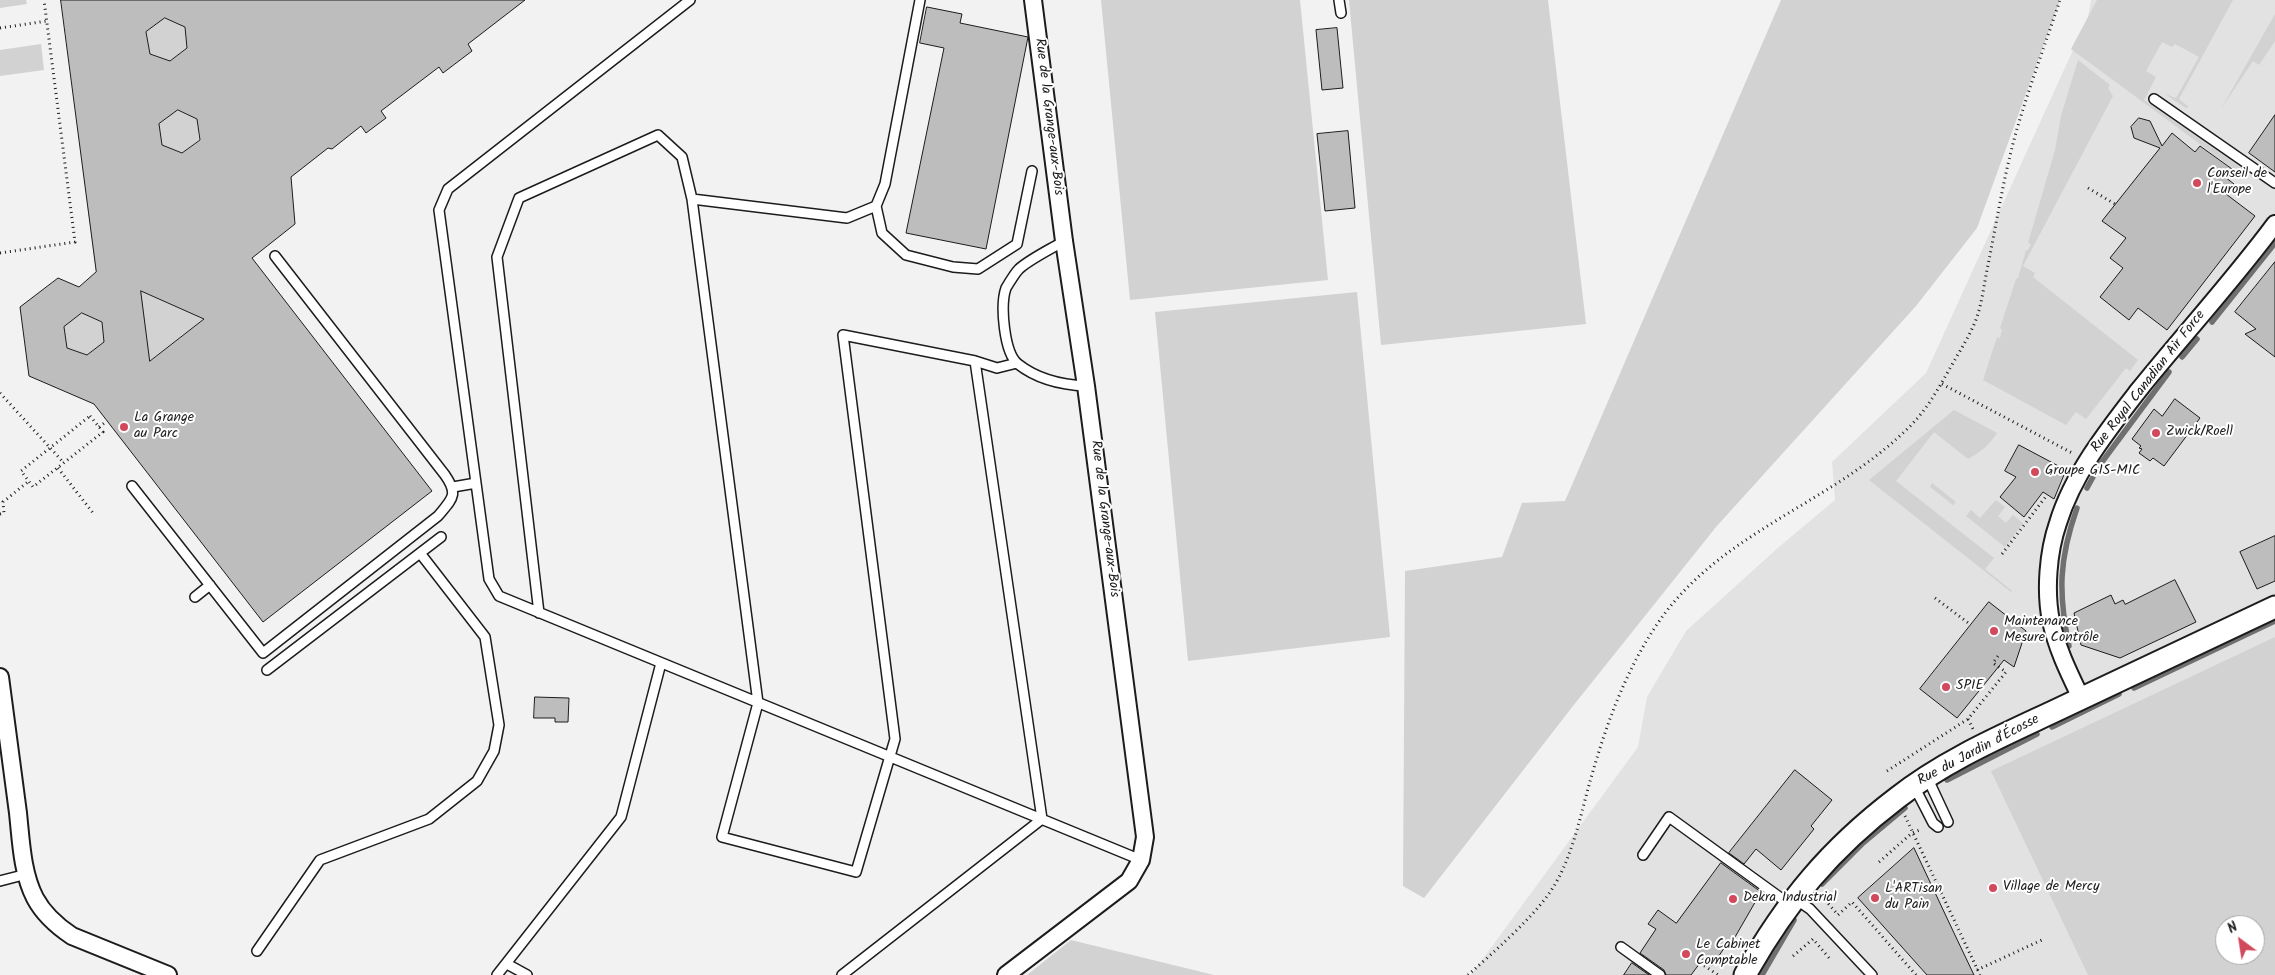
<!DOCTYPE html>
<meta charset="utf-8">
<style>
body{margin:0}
#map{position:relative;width:2275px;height:975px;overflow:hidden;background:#f2f2f2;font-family:Kalam,sans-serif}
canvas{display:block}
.north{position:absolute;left:2215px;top:915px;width:50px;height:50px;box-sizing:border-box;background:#fff;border:1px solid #a4a4a4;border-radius:50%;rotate:329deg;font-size:14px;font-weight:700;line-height:20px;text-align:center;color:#1c1c1c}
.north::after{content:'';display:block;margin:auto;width:18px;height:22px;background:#d1495b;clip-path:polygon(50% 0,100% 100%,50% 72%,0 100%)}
</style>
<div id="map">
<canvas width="2275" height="975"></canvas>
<div class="north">N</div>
</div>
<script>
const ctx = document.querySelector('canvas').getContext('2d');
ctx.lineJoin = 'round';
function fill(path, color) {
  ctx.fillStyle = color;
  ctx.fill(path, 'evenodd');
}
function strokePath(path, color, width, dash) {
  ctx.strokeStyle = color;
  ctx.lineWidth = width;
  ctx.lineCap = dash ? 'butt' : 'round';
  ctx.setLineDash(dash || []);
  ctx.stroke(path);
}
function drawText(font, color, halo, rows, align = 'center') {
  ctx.font = font + ' Kalam,sans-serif';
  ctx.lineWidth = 4;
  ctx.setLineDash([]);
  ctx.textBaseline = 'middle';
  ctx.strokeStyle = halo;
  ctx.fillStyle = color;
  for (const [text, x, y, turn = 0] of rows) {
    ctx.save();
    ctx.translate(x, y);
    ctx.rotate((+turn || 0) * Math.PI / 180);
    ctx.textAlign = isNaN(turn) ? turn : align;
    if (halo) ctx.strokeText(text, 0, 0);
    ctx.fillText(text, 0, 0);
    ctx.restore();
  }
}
fill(new Path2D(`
 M 2091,0 L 2275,0 L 2275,975 L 1471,975 L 1638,747 L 1647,697 L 1686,631 L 1780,546 L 1835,500 L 1832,462 L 1926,373 L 2088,17 ZM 2225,925 L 2255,925 L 2255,955 L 2225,955 Z`), '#e2e2e2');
fill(new Path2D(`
 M 0,0 L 26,0 L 27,4 L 0,8 Z
 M 1101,0 L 1300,0 L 1328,280 L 1130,300 Z
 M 1349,0 L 1548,0 L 1586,324 L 1381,345 Z
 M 1781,0 L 2060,0 L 1977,228 L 1916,306 L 1716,527 L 1573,706 L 1424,898 L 1403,886 L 1405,571 L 1502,557 L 1522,503 L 1565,501 Z
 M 2097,0 L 2233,0 L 2179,99 L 2189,107 L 2186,108 L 2165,94 L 2176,98 L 2199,57 L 2175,44 L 2172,47 L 2162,42 L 2146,71 L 2156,77 L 2144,100 L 2246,171 L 2242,175 L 2071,49 Z
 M 2275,14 L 2275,41 L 2259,65 L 2253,61 L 2221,109 Z
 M 165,18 L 185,27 L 187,48 L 170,61 L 150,54 L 146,32 Z
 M 41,44 L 44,70 L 0,76 L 0,50 Z
 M 2078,60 L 2110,85 L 2108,88 L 2113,96 L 2023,266 L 2035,273 L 2033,277 L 2138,360 L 2130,371 L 2126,368 L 2086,419 L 2076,412 L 2066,425 L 1983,380 L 1997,337 L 2000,338 L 2002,330 L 2000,328 L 2016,279 L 2018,278 L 2026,250 L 2028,250 L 2031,244 L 2028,243 L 2055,150 L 2061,116 Z
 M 178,110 L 197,119 L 199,140 L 182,153 L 162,145 L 159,124 Z
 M 141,291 L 204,319 L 131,375 Z
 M 1357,292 L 1390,637 L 1188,661 L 1155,312 Z
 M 82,313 L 102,322 L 104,342 L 87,355 L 67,348 L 64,327 Z
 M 1954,410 L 1997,433 C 1989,445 1981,452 1968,459 L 1934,432 L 1896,481 L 1994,558 L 1985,569 L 2012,591 L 2011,592 L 1869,480 Z
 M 1932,483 L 1956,502 L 1953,505 L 1930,487 Z
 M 1996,500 L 2005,507 L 1998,516 L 2006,523 L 2013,515 L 2023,523 L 2005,547 L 1966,516 L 1971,510 L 1980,518 Z
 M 2275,637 L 2275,975 L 2088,975 L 1991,771 ZM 2225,925 L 2255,925 L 2255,955 L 2225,955 Z
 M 1071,940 L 1214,975 L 1027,975 Z`), '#d2d2d2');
strokePath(new Path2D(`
 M 2212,322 L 2275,243
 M 2182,357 L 2197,339
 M 2099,466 L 2169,372
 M 2087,488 L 2093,477
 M 2069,646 C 2058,593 2059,559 2077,508
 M 2134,688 L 2275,621
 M 2052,727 L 2119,694
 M 1947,780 L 2037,734
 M 1822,884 L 1862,844 L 1905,808
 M 1762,975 L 1794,920`), '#707070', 5.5);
const building = new Path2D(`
 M 61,0 L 525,0 L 468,44 L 472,51 L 443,73 L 439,67 L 381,111 L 386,118 L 366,133 L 361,126 L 332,149 L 328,148 L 291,177 L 295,224 L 252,258 L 432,491 L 263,622 L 94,404 L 29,376 L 20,307 L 58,278 L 79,287 L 96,272 ZM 165,18 L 185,27 L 187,48 L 170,61 L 150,54 L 146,32 ZM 178,110 L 197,119 L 200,140 L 182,153 L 162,145 L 159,124 ZM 141,291 L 204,319 L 150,361 ZM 82,313 L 102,322 L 104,342 L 87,355 L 67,348 L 64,327 Z
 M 927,7 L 962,14 L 960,23 L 1028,37 L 986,249 L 906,233 L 944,48 L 920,43 Z
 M 1337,28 L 1343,88 L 1322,90 L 1316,30 Z
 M 2275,115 L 2275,172 L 2249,153 Z
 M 2139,118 L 2150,121 L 2162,146 L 2172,133 L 2195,152 L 2200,146 L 2232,169 L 2225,177 L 2234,184 L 2226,194 L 2255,216 L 2167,330 L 2138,308 L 2129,320 L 2100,297 L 2123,268 L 2110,258 L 2126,238 L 2102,221 L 2160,148 L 2134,138 L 2131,127 Z
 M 1348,131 L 1355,208 L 1325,211 L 1317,134 Z
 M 2275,262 L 2275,357 L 2245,334 L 2256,329 L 2235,312 Z
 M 2175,399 L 2200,418 L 2164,466 L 2153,458 L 2150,461 L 2139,453 L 2142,449 L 2139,448 L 2141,446 L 2132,439 L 2154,409 L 2162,416 Z
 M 2019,445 L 2066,470 L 2054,499 L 2043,492 L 2024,517 L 2000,497 L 2016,477 L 2005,471 Z
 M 2275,536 L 2275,581 L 2257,589 L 2240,552 Z
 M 2175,580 L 2196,622 L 2120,658 L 2081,645 L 2074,613 L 2111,595 L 2115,604 L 2123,600 L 2125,604 Z
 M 1989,602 L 2026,631 L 2014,667 L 2004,660 L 1957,718 L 1920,689 Z
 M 535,697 L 569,698 L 568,722 L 555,722 L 555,718 L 534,718 Z
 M 1795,770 L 1832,800 L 1811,826 L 1814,829 L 1781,870 L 1756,849 L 1744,864 L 1729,853 Z
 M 1914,848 L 1954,933 L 1974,975 L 1927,975 L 1858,898 Z
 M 1721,863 L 1761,892 L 1731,944 L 1729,941 L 1712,966 L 1703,959 L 1691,975 L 1666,975 L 1664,970 L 1640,953 L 1656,929 L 1648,924 L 1658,910 L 1676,923 Z
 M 1632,963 L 1649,975 L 1624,975 Z`);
fill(building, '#bdbdbd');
strokePath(building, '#1c1c1c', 1);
const service = new Path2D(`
 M 690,0 L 448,189 L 439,210 L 489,579 L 499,596 L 1141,860
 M 1339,0 L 1341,13
 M 2154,99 L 2275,183
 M 692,199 L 847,218 L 876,206 L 885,184 L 920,0
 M 876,206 L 882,233 L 906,255 L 953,267 L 978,269 L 1017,244 L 1032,171
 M 1064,241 C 1051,249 1030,259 1019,269 C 1015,273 1009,283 1006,288 C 1000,305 1004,353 1018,364 C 1037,379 1063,385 1086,386
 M 132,486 L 263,653 L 438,516 C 452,499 459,495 445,475 L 275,256
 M 453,487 L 476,483
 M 195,597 L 210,585
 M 539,613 L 497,257 L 519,198 L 658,135 L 682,157 L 692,199 L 758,703 L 722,837 L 856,872 L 895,739 L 843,335 L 975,361 L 997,368 L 1017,363
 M 267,670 L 441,537
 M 1927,777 L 1948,822
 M 1914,786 L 1933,823 L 1938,827
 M 1643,855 L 1669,817 L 1789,904
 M 0,881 L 27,874
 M 1794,898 L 1810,909 L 1872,975
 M 1621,947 L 1660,975
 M 257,951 L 320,860 L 429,819 L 477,781 L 494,751 L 499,725 L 485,637 L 420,553
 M 507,964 L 527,975
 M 497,975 L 621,817 L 661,663
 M 842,975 L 1042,819 L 975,361`);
const minor = new Path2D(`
 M 0,677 C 6,722 12,767 18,813 C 21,841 22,873 35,898 C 44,915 57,926 72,936 L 168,975
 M 2081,698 C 2069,673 2057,649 2051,621 C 2045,591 2048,552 2058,523 C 2073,474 2107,431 2138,391 C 2183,335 2232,282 2275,224
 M 1006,975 L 1129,881 L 1141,860 L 1145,837 L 1086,386 L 1064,241 L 1033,0`);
const tertiary = new Path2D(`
 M 1745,975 C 1786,902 1830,849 1897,798 C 1945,760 2004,735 2059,709 C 2131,675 2203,641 2275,607`);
strokePath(service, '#1c1c1c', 12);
strokePath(minor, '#1c1c1c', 20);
strokePath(tertiary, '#1c1c1c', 25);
strokePath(new Path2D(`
 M 0,28 L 47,21
 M 2088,188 L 2115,204
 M 0,253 L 75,242 L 44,0
 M 1942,384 L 2074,454
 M 0,393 L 64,463
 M 90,416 L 103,432 L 33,487 L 21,471 Z
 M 99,427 L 107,421
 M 58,468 L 93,513
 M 0,514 L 4,513 L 3,502 L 29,481
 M 2002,554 L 2047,495
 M 1935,598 L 1971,625
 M 1968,719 L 1973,729
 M 1887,771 L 1968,719 L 2006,672 L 1993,663 L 1998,656
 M 1905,816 L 1980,975
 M 1879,862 L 1912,833 L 1922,829
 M 1822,896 L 1838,915 L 1852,902 L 1916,975
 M 1793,956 L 1813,939 L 1830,959
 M 1700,963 L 1718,975
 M 1977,970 L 2044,939
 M 1468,975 C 1494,952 1528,922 1548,895 C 1572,862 1580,816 1591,778 C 1607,722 1627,667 1660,620 C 1722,532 1829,504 1904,432 C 1924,414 1936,393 1949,370 C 1959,352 1970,336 1977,317 C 1982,302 1984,285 1987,270 C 1996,226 2003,180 2015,136 C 2028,90 2045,45 2060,0`), '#1c1c1c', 3, [1, 4]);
strokePath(service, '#fff', 9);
strokePath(minor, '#fff', 16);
strokePath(tertiary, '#fff', 21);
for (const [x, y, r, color] of [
 [2197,183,5,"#d1495b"],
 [124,427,5,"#d1495b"],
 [2156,433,5,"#d1495b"],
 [2035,472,5,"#d1495b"],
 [1994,631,5,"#d1495b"],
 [1946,687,5,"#d1495b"],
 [1993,888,5,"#d1495b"],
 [1875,898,5,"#d1495b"],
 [1733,899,5,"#d1495b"],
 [1686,954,5,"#d1495b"]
]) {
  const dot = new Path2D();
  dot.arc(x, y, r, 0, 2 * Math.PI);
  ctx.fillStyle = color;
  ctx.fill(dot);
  strokePath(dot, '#fff', 2);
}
drawText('14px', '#1c1c1c', '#fff', [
 ["Rue de la Grange-aux-Bois",1048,117,83],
 ["Rue Royal Canadian Air Force",2149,382,-52],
 ["Rue de la Grange-aux-Bois",1104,519,83],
 ["Rue du Jardin d'Écosse",1979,751,-28]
]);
drawText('14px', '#1c1c1c', '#fff', [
 ["Conseil de",2207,175],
 ["l'Europe",2207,191],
 ["La Grange",134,419],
 ["au Parc",134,435],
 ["Zwick/Roell",2166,433],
 ["Groupe GIS-MIC",2045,472],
 ["Maintenance",2004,623],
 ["Mesure Contrôle",2004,639],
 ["SPIE",1956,687],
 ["Village de Mercy",2003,888],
 ["L'ARTisan",1885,890],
 ["du Pain",1885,906],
 ["Dekra Industrial",1743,899],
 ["Le Cabinet",1696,946],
 ["Comptable",1696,962]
], 'left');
</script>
